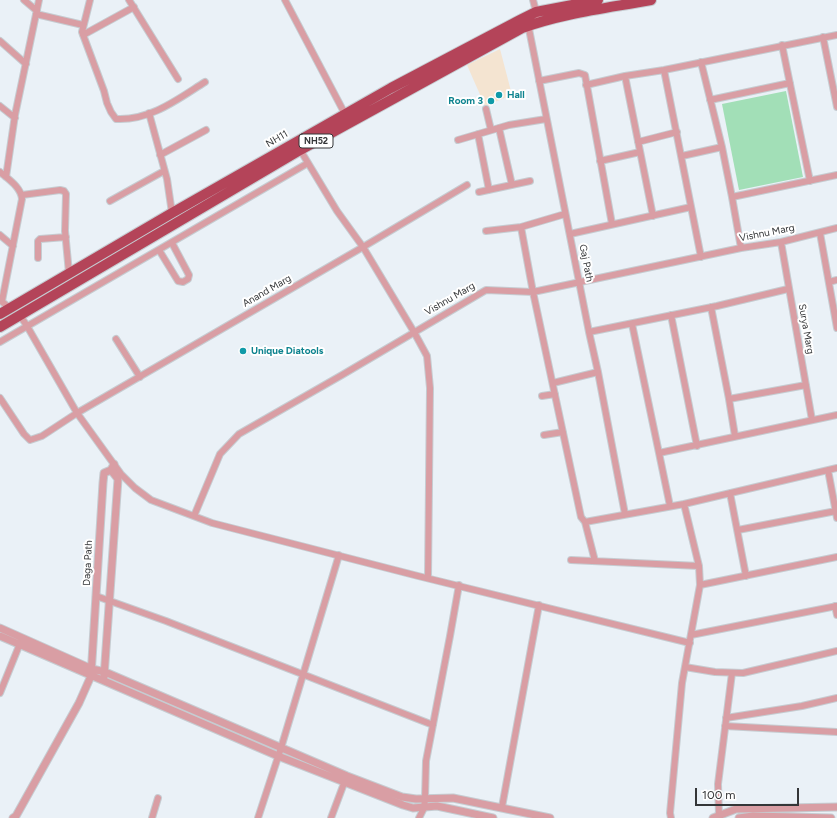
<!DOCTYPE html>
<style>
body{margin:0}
#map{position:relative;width:837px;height:818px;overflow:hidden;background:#eaf1f7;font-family:Figtree,sans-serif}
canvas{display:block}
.scale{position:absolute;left:695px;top:788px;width:104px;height:18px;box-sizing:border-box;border:2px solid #343638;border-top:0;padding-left:5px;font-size:12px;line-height:14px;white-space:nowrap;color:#343638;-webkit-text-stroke:3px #fff;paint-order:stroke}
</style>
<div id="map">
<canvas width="837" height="818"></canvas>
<div class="scale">100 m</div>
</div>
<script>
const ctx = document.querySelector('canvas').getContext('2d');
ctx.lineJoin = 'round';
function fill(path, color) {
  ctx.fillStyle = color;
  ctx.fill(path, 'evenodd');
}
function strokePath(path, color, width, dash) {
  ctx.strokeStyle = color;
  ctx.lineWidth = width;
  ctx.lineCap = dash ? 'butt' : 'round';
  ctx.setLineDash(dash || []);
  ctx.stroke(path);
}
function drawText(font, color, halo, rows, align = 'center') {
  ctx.font = font + ' Figtree,sans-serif';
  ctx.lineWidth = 4;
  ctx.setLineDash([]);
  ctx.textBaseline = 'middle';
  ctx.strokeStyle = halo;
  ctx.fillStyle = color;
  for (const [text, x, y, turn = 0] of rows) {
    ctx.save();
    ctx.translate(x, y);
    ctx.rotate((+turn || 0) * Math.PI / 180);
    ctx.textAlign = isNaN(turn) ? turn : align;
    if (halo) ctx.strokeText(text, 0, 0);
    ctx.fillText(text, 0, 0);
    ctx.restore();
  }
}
fill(new Path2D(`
 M 500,49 L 512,95 L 485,106 L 467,65 Z`), '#f4e4d1');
fill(new Path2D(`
 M 786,91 L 803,177 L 739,190 L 722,104 Z`), '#a2dfb7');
const minor = new Path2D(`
 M 24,0 L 37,11
 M 90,0 L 82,32 L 104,91 L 107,103 L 111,112 L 116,119 C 150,121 178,99 205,82
 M 129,0 L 178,79
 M 285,0 L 345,114
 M 533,0 L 537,15
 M 36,14 L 83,25
 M 528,24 L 589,332 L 598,372 L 625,514
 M 83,35 L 134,7
 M 823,37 L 837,107
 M 0,41 L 26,64
 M 782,45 L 810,181
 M 701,62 L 722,147 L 732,197
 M 664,70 L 701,257
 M 625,76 L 653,216
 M 539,81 L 579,73 L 585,75 L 612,224
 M 586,85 L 625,76 L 664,70 L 837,35
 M 710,100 L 790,83
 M 0,106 L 15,118
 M 486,109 L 491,130
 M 149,113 L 167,179 L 172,213
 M 499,128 L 512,185
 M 478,134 L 489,190
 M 458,140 L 509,125 L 546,119
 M 638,142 L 677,132
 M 299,148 L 337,211 L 363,247 L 414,332 L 427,356 L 430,388 L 428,578
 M 160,155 L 206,130
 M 682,156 L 722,147
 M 600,161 L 640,152
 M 0,172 C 8,179 21,187 22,199 L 2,301
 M 6,177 L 15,115 L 39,0
 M 479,192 L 530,181
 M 22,195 L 60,190 L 64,191 L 66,194 L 65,231 L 69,273
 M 110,201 L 164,171
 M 521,227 L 533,292 L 581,517 L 585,522 L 595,561
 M 486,231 L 521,227 L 565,214
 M 820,233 L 837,328
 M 570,234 L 691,207
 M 0,235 L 13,246
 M 781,242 L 812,420
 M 741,248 L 732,197 L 837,175
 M 159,250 L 178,281 L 183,282 L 188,279 L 189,275 L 172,243
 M 38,258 L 38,241 L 40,239 L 66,237
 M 829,282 L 837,280
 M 0,300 L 11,309
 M 711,307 L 729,399 L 806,385
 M 19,314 L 27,326 L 77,413 L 121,474 L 135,488 L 151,500 L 212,523 L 418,576 L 690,643
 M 671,315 L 697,446
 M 632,324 L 659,453
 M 589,332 L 717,306 L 788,289
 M 116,339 L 140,377
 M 0,342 L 308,163
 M 553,383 L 598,372
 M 542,396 L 555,394
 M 0,398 L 24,434 L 30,440 L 42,436 L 77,413 L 363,247 L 467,185
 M 729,399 L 735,436
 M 544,435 L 563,432
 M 828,470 L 837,518
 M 730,493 L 746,576
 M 670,506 L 659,453 L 837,415
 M 194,516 L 220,454 L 239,434 L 342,375 L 486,290 L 533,292 L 741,248 L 781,242 L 837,228
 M 585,522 L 684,504 L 837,468
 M 738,530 L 836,511
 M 571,560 L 699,566
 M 700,585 L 837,557
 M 96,596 L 166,621 L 433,725
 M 835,606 L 837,615
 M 691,635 L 837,606
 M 685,667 L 715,672 L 743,673 L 837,651
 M 0,693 L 21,641
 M 726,718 L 802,706 L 837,698
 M 725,726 L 837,732
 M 502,807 L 539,605
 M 719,815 L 718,784 L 732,673
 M 152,818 L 158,798
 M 258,818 L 281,748 L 339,555
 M 331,818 L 346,778
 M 419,818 L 424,808 L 425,799 L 426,761 L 450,636 L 459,585
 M 671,818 L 670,813 L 682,683 L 700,585 L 699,566 L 684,504`);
const tertiary = new Path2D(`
 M 0,628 L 92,669 L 105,672 L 347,776 L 402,797 L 416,799 L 453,798 L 550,818
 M 0,636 L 278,756 L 403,805 L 413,808 L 437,806 L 493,818
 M 104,677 L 118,479 L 111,470
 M 13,818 L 16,816 L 79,703 L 91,676 L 103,483 L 104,473 L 111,470 L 114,464
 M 713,818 L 736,809 L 837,807
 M 739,818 L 753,816 L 831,818`);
const trunk = new Path2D(`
 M 0,314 L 172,213 L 391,88 L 520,20 L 536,12 L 598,0
 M 0,327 L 300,150 L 522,28 C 563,13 608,8 651,0`);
strokePath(minor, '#c6ccd1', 8);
strokePath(tertiary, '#c6ccd1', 9);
strokePath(trunk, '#c6ccd1', 12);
strokePath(minor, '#d99ea4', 6);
strokePath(tertiary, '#d99ea4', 7);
strokePath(trunk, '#b44459', 10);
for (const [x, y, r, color] of [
 [499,95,4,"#0f9aa8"],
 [491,101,4,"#0f9aa8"],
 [243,351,4,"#0f9aa8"]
]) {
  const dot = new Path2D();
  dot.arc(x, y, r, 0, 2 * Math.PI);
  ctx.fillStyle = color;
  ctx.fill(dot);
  strokePath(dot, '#fff', 1.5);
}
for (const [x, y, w] of [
 [316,141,34]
]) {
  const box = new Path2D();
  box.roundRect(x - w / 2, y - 7, w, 14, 3);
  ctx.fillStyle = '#fff';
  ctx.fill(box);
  strokePath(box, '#343638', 1);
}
drawText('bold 9px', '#343638', null, [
 ["NH52",316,141]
]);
drawText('bold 10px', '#0d838f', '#fff', [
 ["Hall",507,95],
 ["Room 3",483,101,"right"],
 ["Unique Diatools",251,351]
], 'left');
drawText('10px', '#343638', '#fff', [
 ["NH11",277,139,-30],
 ["Vishnu Marg",767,233,-11],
 ["Gaj Path",586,263,79],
 ["Anand Marg",267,291,-30],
 ["Vishnu Marg",450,299,-30],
 ["Surya Marg",806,329,80],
 ["Daga Path",88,563,-87]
]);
</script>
